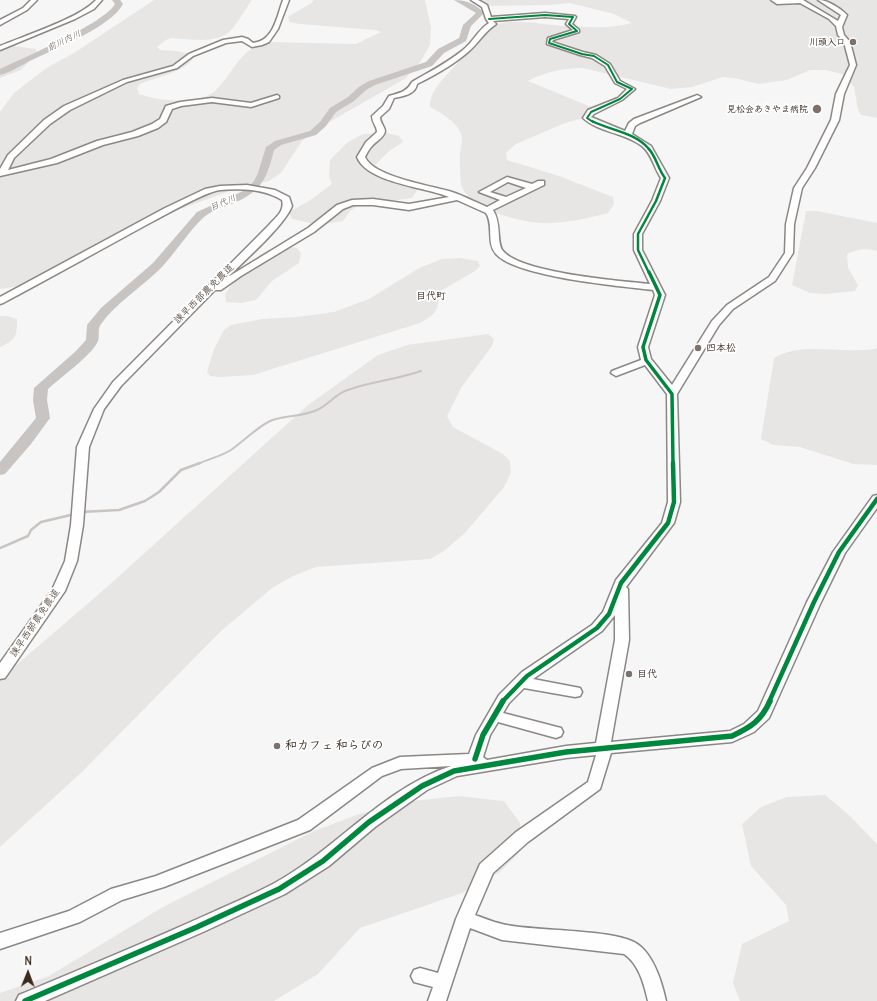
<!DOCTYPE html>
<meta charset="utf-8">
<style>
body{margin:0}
#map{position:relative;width:877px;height:1001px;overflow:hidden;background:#f7f6f6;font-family:Delius,sans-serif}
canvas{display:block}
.north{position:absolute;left:8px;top:953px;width:40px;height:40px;-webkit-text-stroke:3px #fff;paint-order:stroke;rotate:1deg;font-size:11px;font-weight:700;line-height:16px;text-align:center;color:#3b2a1e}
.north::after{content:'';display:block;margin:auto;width:14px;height:18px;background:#3b2a1e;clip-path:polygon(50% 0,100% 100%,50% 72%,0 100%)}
</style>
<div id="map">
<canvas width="877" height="1001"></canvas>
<div class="north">N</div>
</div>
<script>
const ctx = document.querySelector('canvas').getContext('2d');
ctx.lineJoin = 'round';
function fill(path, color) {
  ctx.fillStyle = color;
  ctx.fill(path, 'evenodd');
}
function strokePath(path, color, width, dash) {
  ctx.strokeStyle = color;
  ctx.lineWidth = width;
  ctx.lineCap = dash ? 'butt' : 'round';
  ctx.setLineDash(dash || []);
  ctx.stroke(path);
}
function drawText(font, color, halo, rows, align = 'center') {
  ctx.font = font + ' Delius,"Klee One",sans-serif';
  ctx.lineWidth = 3.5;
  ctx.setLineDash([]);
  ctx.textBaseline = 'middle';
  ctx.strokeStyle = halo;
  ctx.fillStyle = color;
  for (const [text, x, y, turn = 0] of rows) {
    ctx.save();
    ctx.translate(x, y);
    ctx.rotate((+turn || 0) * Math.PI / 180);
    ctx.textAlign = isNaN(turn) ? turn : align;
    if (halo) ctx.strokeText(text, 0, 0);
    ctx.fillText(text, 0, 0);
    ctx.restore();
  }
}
fill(new Path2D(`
 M 154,0 L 252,0 C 245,9 240,20 232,29 C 219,45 190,39 171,38 L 166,40 L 157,47 L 160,50 C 171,51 184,50 194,57 C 186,72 156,77 140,84 L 137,88 L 139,94 C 159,101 199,106 216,90 C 237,69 239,46 273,42 L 356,44 L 381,32 L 375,30 L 300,24 L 290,22 L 288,17 L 311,3 L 314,0 L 425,0 L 431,27 L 430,45 L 421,61 L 406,78 L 317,129 L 302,141 L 281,173 L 269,181 L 235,189 L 156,218 L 55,270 L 19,286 L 0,289 L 0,112 L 14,93 L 48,67 L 74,53 Z
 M 472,0 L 877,0 L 877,118 L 861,115 L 858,110 L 854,87 L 842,74 L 826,70 L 810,70 L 787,80 L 759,84 L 734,78 L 723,77 L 692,87 L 671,89 L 583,68 C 564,68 544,72 528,81 L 596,109 L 599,113 L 591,116 L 565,123 L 516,144 L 506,153 L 507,160 L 559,176 L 613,197 L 614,204 L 608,213 C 590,218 571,222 551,223 C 528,225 467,210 461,184 C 460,175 460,165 460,156 C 460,150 462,144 462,138 C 460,123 441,113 430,107 C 429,91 445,77 455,66 C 465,56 472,42 482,32 C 501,14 542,25 565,26 C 588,27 611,29 632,23 L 614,14 L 570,3 L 550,5 L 482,6 L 476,4 Z
 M 0,44 L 36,49 L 37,53 L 21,70 L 0,78 Z
 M 387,133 L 399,136 L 403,142 L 388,152 L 375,165 C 386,178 405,178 418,189 L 412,198 L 358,206 L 350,211 L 343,221 L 318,225 L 292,219 L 289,212 L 309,201 L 332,184 L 329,176 L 330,160 L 348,142 L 363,134 Z
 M 806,211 L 817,211 L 877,223 L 877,251 C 866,248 858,249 847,254 L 848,268 L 858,285 L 855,291 L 826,294 L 810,293 L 792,285 Z
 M 281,246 L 297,248 L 301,253 L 299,263 L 272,281 L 256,300 L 241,303 L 226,302 L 225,294 C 239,275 257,250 281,246 Z
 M 460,258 L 478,261 L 480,266 L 475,271 L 439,292 C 439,310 436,314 420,323 L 253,375 L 219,377 L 210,376 L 207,372 L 214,349 L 224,330 L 231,325 L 262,319 L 297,317 L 334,312 L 369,299 L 421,267 L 442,259 Z
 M 0,316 L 7,316 L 17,319 C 17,337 16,340 0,347 Z
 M 488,334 L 494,339 L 492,346 L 461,388 L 447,416 L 453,427 L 503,454 L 510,461 L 511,473 L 504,487 L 465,533 L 444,551 L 430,559 L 316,567 L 293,576 L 272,588 L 220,632 L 83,771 L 0,847 L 0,679 L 107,587 L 308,405 L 378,355 L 407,345 Z
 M 877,348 L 877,465 L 853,464 L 800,447 L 773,445 L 761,439 L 774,358 C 799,343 831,352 859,350 C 865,350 872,350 877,348 Z
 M 825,795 L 849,815 L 877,844 L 877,1001 L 740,1001 L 733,983 L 742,944 L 789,921 L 786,905 L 751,866 L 742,824 L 761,807 L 787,797 Z
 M 459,796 L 504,801 L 520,823 L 520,852 L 500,872 L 462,893 L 360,928 L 318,974 L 274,1001 L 0,1001 L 0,993 L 49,976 L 163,907 L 314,831 L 359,814 L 413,801 Z`), '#e8e6e4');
strokePath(new Path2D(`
 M 198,464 C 208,459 222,456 231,450 C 244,441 256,428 270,421 C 286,415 302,417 317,410 C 327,406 335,395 345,391 C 370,381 396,380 421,371`), '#c8c4c1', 2);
strokePath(new Path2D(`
 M 81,512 L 119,510 L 145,501 L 159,492 L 181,470 L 200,463
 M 0,548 L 28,536 L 31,530 L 41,522 L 75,514`), '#c8c4c1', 2.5);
fill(new Path2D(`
 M 112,0 L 120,0 L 123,4 C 112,26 57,48 34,59 C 23,64 12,72 0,75 L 0,69 C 23,58 105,23 115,4 Z
 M 454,0 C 466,0 476,4 484,13 L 471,26 L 466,41 L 444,53 L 432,66 L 375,85 L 366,90 L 354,101 L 336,112 L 326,126 L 316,135 L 281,145 L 274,150 C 266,182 260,193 229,205 C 221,208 211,211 204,217 C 188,232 176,252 161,268 C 142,287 116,303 101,324 C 97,329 100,336 98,341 C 93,354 59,379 48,389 L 47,400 L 50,418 L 31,444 L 5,474 L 0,475 L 0,462 L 36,418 L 33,400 L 34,388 L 76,351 L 86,340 L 87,325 L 101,308 L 153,263 L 197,212 L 241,192 L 249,187 L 254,181 L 258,173 L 266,147 L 275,141 L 310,131 L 320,122 L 330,108 L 348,97 L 360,86 L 369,81 L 426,62 L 438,49 L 459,38 L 463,25 L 476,13 Z`), '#c8c4c1');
const minor = new Path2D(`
 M 31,0 L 37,0 L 27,10 L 0,25 L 0,20 L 23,8 Z
 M 96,0 L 102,0 L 94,9 L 75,19 L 0,50 L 0,46 C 24,36 80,18 96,0 Z
 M 283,0 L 289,0 L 278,29 L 269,42 L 262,45 L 252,47 L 242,41 L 226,43 L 193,56 L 177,68 L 127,82 L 70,110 L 50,124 L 14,158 L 8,170 L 51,159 L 97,141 L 132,132 L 152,124 L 160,119 L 166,106 L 180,102 L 212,98 L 251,103 L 277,95 L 279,96 L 279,98 L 251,107 L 212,102 L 181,106 L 172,109 L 166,122 L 158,128 L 138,136 L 103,145 L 57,163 L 0,176 L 0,169 L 8,155 L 44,120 L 64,106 L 123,80 L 173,66 L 189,54 L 223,40 L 242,37 L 248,39 L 253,43 C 274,41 277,16 283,0 Z
 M 471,0 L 478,0 L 487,5 L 491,17 L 545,13 L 575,16 L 576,17 L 572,24 L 579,30 L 579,32 L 553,40 L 552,42 L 583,52 L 596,55 L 610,64 L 620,81 L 635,89 L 622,100 L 594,114 L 591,117 L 625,131 L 629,123 L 634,119 L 695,96 L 697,95 L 701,97 L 640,123 L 635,126 L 632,134 L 651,146 L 669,178 L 660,201 L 642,234 L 642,250 L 665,295 L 648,347 L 651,359 L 672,385 L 712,321 L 727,305 L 769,277 L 785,253 L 786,224 L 794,188 L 807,168 L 831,120 L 836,94 L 850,65 L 844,42 L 838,35 L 836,26 L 829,19 L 800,3 L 777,4 L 771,0 L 803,0 L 838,21 L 841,15 L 818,0 C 828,0 840,8 847,15 L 842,27 L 844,35 L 850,42 L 856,65 L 844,94 L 839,120 L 815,168 L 802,188 L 794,224 L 793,253 L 775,281 L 733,309 L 719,325 L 677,394 L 680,502 L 674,523 L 626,587 L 628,589 L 629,640 L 611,742 L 730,731 L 744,724 L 758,711 L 807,602 L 833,552 L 873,496 L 877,495 L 877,508 L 845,553 L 821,602 L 769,718 L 754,732 L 732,742 L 611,753 L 600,789 L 528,842 L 493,873 L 475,915 C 484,918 493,922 502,924 C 532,932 621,928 640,946 C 655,959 662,983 666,1001 L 648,1001 C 644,984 639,964 624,954 L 502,940 L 470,928 L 446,1001 L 428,1001 L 433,987 L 414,982 L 411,976 L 414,970 L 420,968 L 438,973 L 456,919 L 480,864 L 516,832 L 588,782 L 596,755 L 566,758 L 457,776 L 427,790 L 375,827 L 329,866 L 285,894 L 203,932 L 45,1001 L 16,1001 L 19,995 C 83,968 149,941 213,912 C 233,903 254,894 273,884 C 336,850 382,789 451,766 L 401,769 L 382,776 L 310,830 L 164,887 L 122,900 L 80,922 L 0,949 L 0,933 L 69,911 L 111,889 L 156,876 L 298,820 L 372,768 L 400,757 L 469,754 L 476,735 L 499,695 L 522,672 L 592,625 L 603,612 L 616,580 L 662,523 L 668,502 L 667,394 L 645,365 L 616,376 L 611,373 L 612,371 L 641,360 L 638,347 L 655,295 L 653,290 C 620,286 516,277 496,254 C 486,243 494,225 486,213 L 457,200 L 409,210 L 373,205 L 353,205 L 343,209 L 314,232 L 241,276 L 221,290 L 215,290 L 121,386 L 104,409 L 89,447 L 83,525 L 77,561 L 65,591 L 5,678 L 0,679 L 0,663 L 52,590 L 65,561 L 71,525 L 77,447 L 94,409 L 113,382 L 269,225 C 276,217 285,211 282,200 C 265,189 241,188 220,190 C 202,193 166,215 148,224 C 100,250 52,277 3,303 L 0,304 L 0,297 L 165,208 L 205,189 L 220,186 L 247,185 L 275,190 L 289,197 L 292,206 C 285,225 244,261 228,277 L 308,228 L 337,205 L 352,200 L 373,199 L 409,204 L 449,197 C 426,187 367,183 357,157 L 366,142 L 377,132 C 377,126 372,123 372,116 L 383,106 L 389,96 C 399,93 407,92 412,82 C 429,72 447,63 463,50 C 473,42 478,30 489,23 L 486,19 L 482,7 ZM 545,17 L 569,19 L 566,24 L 573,30 L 548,38 L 547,44 L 580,55 L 592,58 L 605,66 L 615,83 L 627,89 L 618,98 L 588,110 L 583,118 C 598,132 625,133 642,146 C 652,154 654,168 661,178 L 652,201 L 634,234 L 634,250 L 650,284 C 620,281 521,273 503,251 C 496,243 502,224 493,210 L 544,185 L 544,181 L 538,181 L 532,184 L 507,177 L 479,192 L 500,200 L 487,207 C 475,202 464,196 452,192 C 433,186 373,177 365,157 C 367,153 369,149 372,146 C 376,141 384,138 385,131 C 385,127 380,123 380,117 L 389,109 L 394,98 C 403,96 415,95 417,84 C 435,75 453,65 468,52 C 479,43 484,32 495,25 L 496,24 L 493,21 ZM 508,182 L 526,188 L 506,197 L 490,192 ZM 615,615 L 615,640 L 596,743 L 566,746 L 487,760 L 483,757 L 490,735 L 498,722 L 556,738 L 561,736 L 563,732 L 561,728 L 503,713 L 509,703 L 524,688 L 575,697 L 580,696 L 582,692 L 580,688 L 533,679 L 602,631 Z`);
strokePath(minor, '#8b8784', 3);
fill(minor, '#fefefe');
strokePath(new Path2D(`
 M 489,19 L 545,15 L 573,17 L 569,24 L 577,31 L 550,39 L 549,43 L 582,54 L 594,56 L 608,65 L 617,82 L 632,89 L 620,99 L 591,112 L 587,118 L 593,122`), '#00873e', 2);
strokePath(new Path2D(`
 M 592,121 C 609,130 634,132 648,148 C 656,156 658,169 665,178 L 656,201 L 638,234 L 638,250 L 649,273`), '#00873e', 2.5);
strokePath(new Path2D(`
 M 649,272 L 660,295 L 643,347 L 646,360 L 672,394 L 673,464`), '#00873e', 3.5);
strokePath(new Path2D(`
 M 502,702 L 527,676 L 597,628 L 609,614 L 621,583 L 668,523 L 674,502 L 673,463
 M 769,702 L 814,602 L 839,552 L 877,499`), '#00873e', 4.5);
strokePath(new Path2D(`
 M 475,759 L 483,735 L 503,701
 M 25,1001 L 197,927 L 279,889 L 323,861 L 369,822 L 422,786 L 454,771 L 566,752 L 732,736 C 751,727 761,721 770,701`), '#00873e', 5.5);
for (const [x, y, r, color] of [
 [853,42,4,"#7d716a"],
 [817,109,5,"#7d716a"],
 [698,348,4,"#7d716a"],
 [629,674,4,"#7d716a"],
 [277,746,4,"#7d716a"]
]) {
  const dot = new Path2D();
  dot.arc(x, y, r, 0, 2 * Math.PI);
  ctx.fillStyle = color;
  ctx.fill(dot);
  strokePath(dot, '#fff', 1.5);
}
drawText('italic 9px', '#65584f', '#fff', [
 ["前川内川",64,41,-26],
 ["目代川",223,203,-25]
]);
drawText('bold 9px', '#3b2a1e', '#fff', [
 ["川頭入口",845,42],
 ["見松会あきやま病院",808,109]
], 'right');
drawText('10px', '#3b2a1e', '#fff', [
 ["諫早西部農免農道",204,294,-45],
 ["諫早西部農免農道",35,623,-56]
]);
drawText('bold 10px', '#3b2a1e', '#fff', [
 ["目代町",431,296]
]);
drawText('bold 10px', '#3b2a1e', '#fff', [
 ["四本松",706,348],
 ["目代",637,674]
], 'left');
drawText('bold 12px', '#3b2a1e', '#fff', [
 ["和カフェ 和らびの",285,746]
], 'left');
</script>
